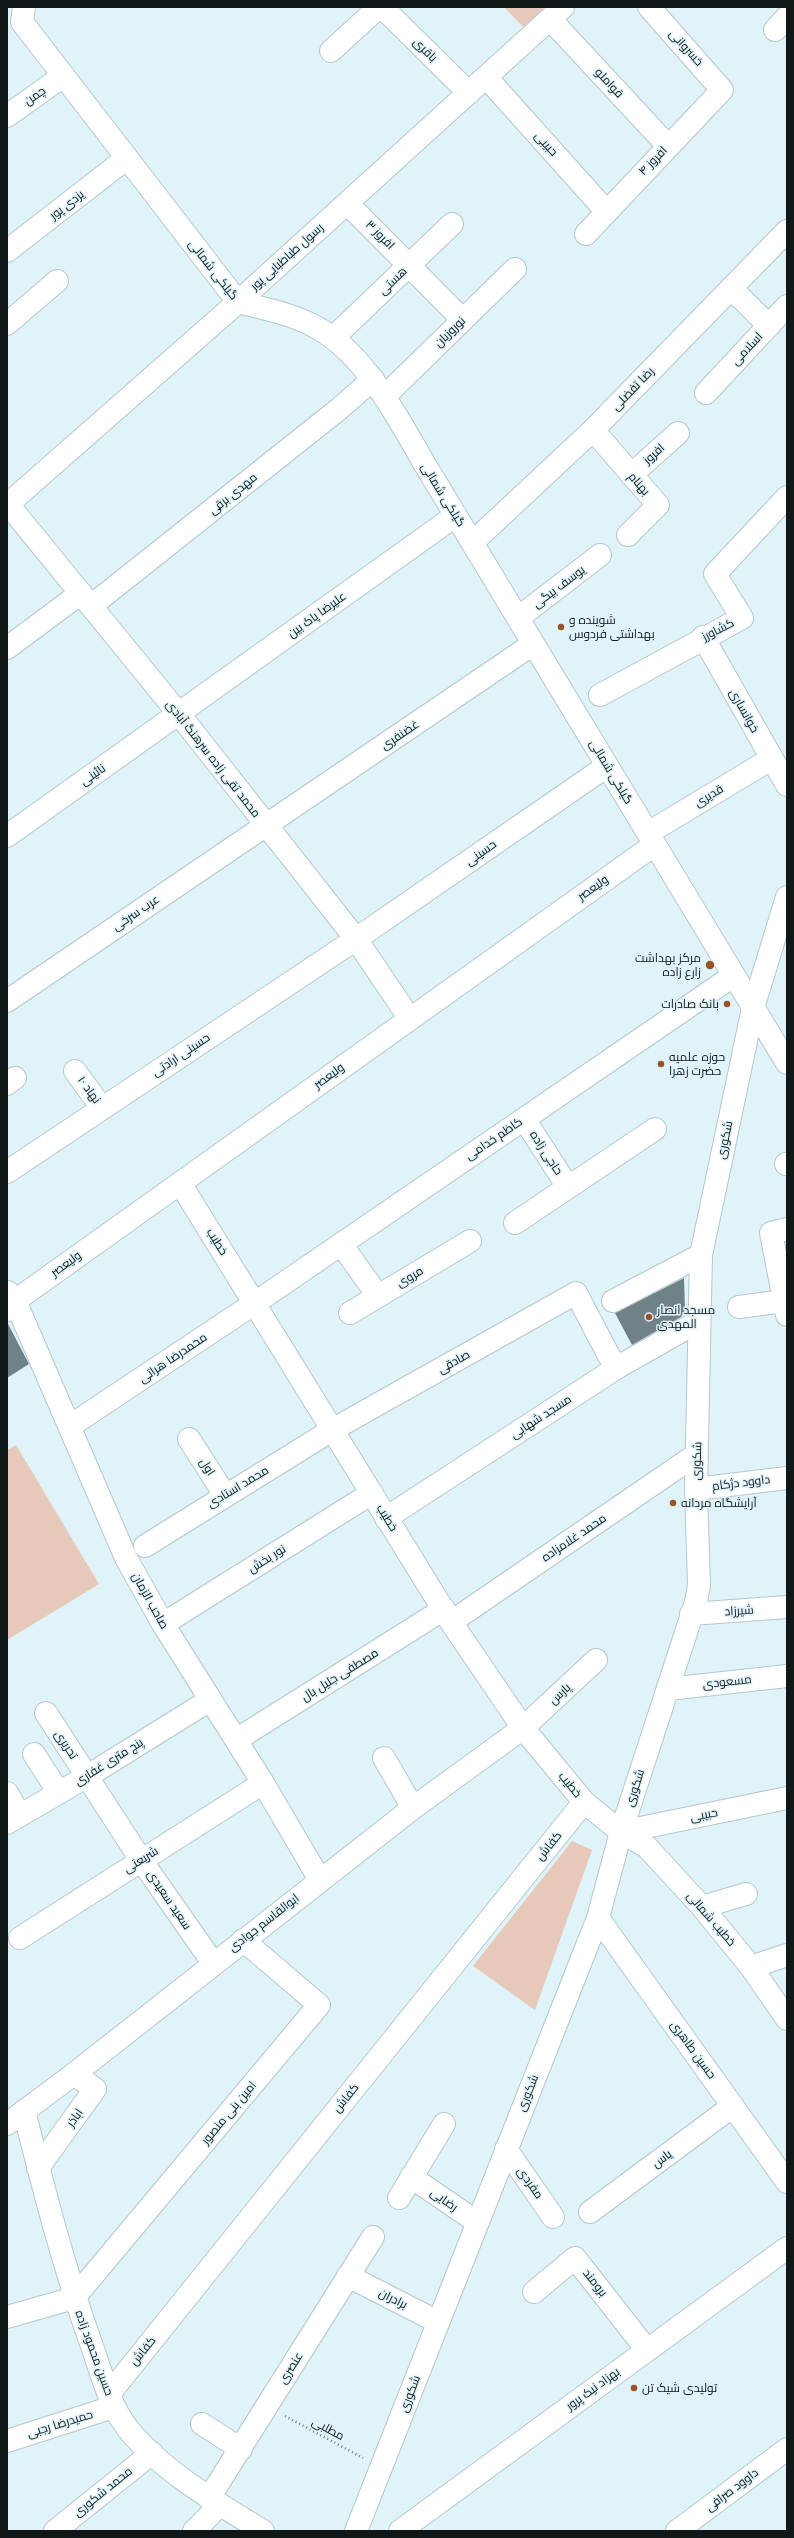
<!DOCTYPE html>
<meta charset="utf-8">
<style>
body{margin:0}
#map{position:relative;width:794px;height:2538px;overflow:hidden;background:#dff3f9;font-family:Raleway,sans-serif}
canvas{display:block}
.frame{position:absolute;inset:0;border:8px solid #0f1719;pointer-events:none}
</style>
<div id="map">
<canvas width="794" height="2538"></canvas>
<div class="frame"></div>
</div>
<script>
const ctx = document.querySelector('canvas').getContext('2d');
ctx.lineJoin = 'round';
function fill(path, color) {
  ctx.fillStyle = color;
  ctx.fill(path, 'evenodd');
}
function strokePath(path, color, width, dash) {
  ctx.strokeStyle = color;
  ctx.lineWidth = width;
  ctx.lineCap = dash ? 'butt' : 'round';
  ctx.setLineDash(dash || []);
  ctx.stroke(path);
}
function drawText(font, color, halo, rows, align = 'center') {
  ctx.font = font + ' Raleway,Cairo,sans-serif';
  ctx.lineWidth = 3;
  ctx.setLineDash([]);
  ctx.textBaseline = 'middle';
  ctx.strokeStyle = halo;
  ctx.fillStyle = color;
  for (const [text, x, y, turn = 0] of rows) {
    ctx.save();
    ctx.translate(x, y);
    ctx.rotate((+turn || 0) * Math.PI / 180);
    ctx.textAlign = isNaN(turn) ? turn : align;
    if (halo) ctx.strokeText(text, 0, 0);
    ctx.fillText(text, 0, 0);
    ctx.restore();
  }
}
fill(new Path2D(`
 M 504,7 L 545,7 L 523,27 Z
 M 16,1445 L 99,1584 L 7,1640 L 7,1450 Z
 M 572,1841 L 592,1850 L 535,2010 L 473,1966 Z`), '#e7c9b9');
fill(new Path2D(`
 M 684,1278 L 685,1310 L 681,1317 L 632,1345 L 615,1313 Z
 M 7,1322 L 29,1364 L 7,1378 Z`), '#708288');
const minor = new Path2D(`
 M 24,7 L 22,22 L 238,302 C 262,308 287,313 310,324 C 363,349 396,415 424,463 L 787,1063
 M 382,7 L 469,93
 M 550,19 L 668,146
 M 775,30 L 787,17
 M 331,51 L 379,7
 M 486,77 L 606,211
 M 7,116 L 63,76
 M 347,203 L 463,320
 M 586,234 L 722,90 L 649,7
 M 7,251 L 127,158
 M 731,288 L 769,326
 M 7,324 L 57,281
 M 333,338 L 452,224
 M 706,393 L 787,306
 M 385,396 L 515,269
 M 593,430 L 658,505 L 628,535
 M 631,475 L 678,433
 M 7,503 L 179,714 L 356,939 L 410,1019
 M 7,505 L 238,302 L 563,7
 M 473,542 L 593,430 L 787,231
 M 91,606 L 339,409 L 373,379
 M 518,618 L 600,555
 M 703,637 L 787,785
 M 7,648 L 81,593
 M 600,695 L 742,618 L 715,574 L 787,497
 M 648,833 L 771,759
 M 7,836 L 455,516
 M 7,1001 L 533,644
 M 75,1071 L 102,1108
 M 7,1084 L 15,1078
 M 524,1119 L 568,1187
 M 786,1164 L 787,1164
 M 7,1172 L 356,939 L 607,766
 M 180,1183 L 451,1622 L 523,1728 L 584,1802 L 621,1832 L 647,1847 L 702,1907 L 751,1967 L 787,2019
 M 515,1223 L 655,1129
 M 787,1229 L 771,1233 L 787,1315
 M 341,1244 L 378,1296
 M 8,1292 L 16,1303 L 126,1558 L 163,1624 L 263,1783 L 320,1880
 M 613,1301 L 701,1255
 M 739,1307 L 784,1301
 M 7,1310 L 19,1298 L 654,845
 M 350,1313 L 470,1241
 M 70,1426 L 255,1303 L 733,976
 M 189,1439 L 225,1495
 M 696,1489 L 787,1478
 M 386,1518 L 618,1367 L 699,1321
 M 145,1546 L 332,1430 L 576,1293 L 609,1356 L 618,1367
 M 691,1614 L 787,1607
 M 451,1622 L 697,1454
 M 163,1624 L 372,1493
 M 668,1689 L 787,1676
 M 46,1713 L 141,1860 L 213,1963
 M 236,1740 L 444,1609
 M 34,1754 L 59,1793
 M 384,1758 L 413,1808
 M 7,1793 L 20,1815
 M 7,1823 L 86,1777 L 210,1700
 M 621,1832 L 787,1798
 M 702,1907 L 746,1894
 M 598,1918 L 787,2182
 M 20,1938 L 263,1783
 M 751,1967 L 787,1955
 M 24,2111 C 44,2190 64,2269 92,2346 C 102,2375 109,2404 128,2429 C 162,2471 217,2503 263,2531
 M 7,2124 L 74,2074 L 413,1808 L 523,1728 L 596,1660
 M 506,2149 L 553,2217
 M 38,2168 L 95,2089 L 74,2074
 M 411,2177 L 477,2222
 M 399,2198 L 444,2124
 M 590,2212 L 733,2106
 M 348,2276 L 438,2322
 M 534,2292 L 575,2258 L 647,2350
 M 7,2317 L 74,2298 L 319,2005 L 243,1940
 M 109,2394 L 584,1802
 M 202,2424 L 241,2449
 M 7,2441 L 113,2407
 M 209,2498 L 373,2237
 M 55,2531 L 152,2453
 M 194,2531 L 220,2505
 M 356,2531 L 598,1918 L 621,1832 L 696,1602 L 699,1585 L 696,1489 L 701,1255 L 753,1008 L 787,897
 M 400,2531 L 787,2248
 M 677,2531 L 787,2449`);
strokePath(minor, '#b3c7cd', 24);
strokePath(new Path2D(`
 M 285,2416 L 363,2458`), '#6d7a7e', 2.5, [1, 3]);
strokePath(minor, '#fff', 22);
for (const [x, y, r, color] of [
 [561,627,4,"#985327"],
 [710,965,5,"#985327"],
 [727,1004,4,"#985327"],
 [661,1064,4,"#985327"],
 [649,1317,4,"#985327"],
 [673,1503,4,"#985327"],
 [634,2388,4,"#985327"]
]) {
  const dot = new Path2D();
  dot.arc(x, y, r, 0, 2 * Math.PI);
  ctx.fillStyle = color;
  ctx.fill(dot);
  strokePath(dot, '#dff3f9', 1.5);
}
drawText('12px', '#0f1719', '#dff3f9', [
 ["خسروانی",686,48,48],
 ["باقری",425,50,45],
 ["قواملو",609,83,47],
 ["چمن",35,96,-35],
 ["حبیبی",546,144,48],
 ["افروز ۴",653,161,-46],
 ["یزدی پور",67,205,-38],
 ["افروز ۳",380,235,45],
 ["رسول طباطبایی پور",287,257,-42],
 ["گيلکی شمالی",213,270,52],
 ["هستی",393,281,-44],
 ["نوروزیان",450,332,-44],
 ["اسلامی",747,349,-47],
 ["رضا تفضلی",633,389,-46],
 ["افروز",654,454,-42],
 ["بهنام",639,484,49],
 ["مهدی برقی",233,494,-39],
 ["گيلکی شمالی",443,495,58],
 ["یوسف بیگی",559,587,-37],
 ["علیرضا پاک بین",317,615,-36],
 ["کشاورز",718,630,-27],
 ["خوانساری",744,711,61],
 ["غضنفری",400,735,-34],
 ["محمد تقی زاده سرهنگ آبادی",213,759,52],
 ["گيلکی شمالی",611,772,59],
 ["نائینی",93,775,-35],
 ["قدیری",709,796,-31],
 ["حسینی",481,853,-35],
 ["ولیعصر",593,888,-35],
 ["عرب سرخی",136,913,-34],
 ["حسینی ارادتی",181,1055,-34],
 ["ولیعصر",329,1076,-36],
 ["نهاد ۱۰",89,1090,54],
 ["کاظم خدامی",494,1139,-34],
 ["شکوری",725,1140,-78],
 ["حاجی زاده",546,1153,57],
 ["خطیب",217,1242,58],
 ["ولیعصر",66,1264,-36],
 ["مروی",410,1277,-31],
 ["محمدرضا هراتی",173,1358,-34],
 ["صادقی",454,1362,-30],
 ["مسجد شهابی",541,1417,-33],
 ["شکوری",697,1461,-88],
 ["اول",207,1467,57],
 ["داوود دژکام",741,1483,-7],
 ["محمد استادی",238,1487,-31],
 ["خطیب",387,1518,58],
 ["محمد غلامزاده",574,1538,-34],
 ["نور بخش",267,1559,-32],
 ["صاحب الزمان",150,1601,61],
 ["شیرزاد",739,1611,-4],
 ["مصطفی جلیل بال",340,1675,-32],
 ["مسعودی",727,1682,-6],
 ["پارس",560,1694,-43],
 ["تحریری",66,1745,57],
 ["پنج متری غفاری",109,1762,-32],
 ["خطیب",570,1785,51],
 ["شکوری",635,1788,-72],
 ["حبیبی",704,1815,-11],
 ["کفاش",549,1846,-51],
 ["شریعتی",141,1860,-32],
 ["سعید سعیدی",169,1900,56],
 ["خطیب شمالی",711,1919,49],
 ["ابوالقاسم جوادی",264,1923,-38],
 ["حسین طاهری",693,2050,54],
 ["شکوری",528,2093,-68],
 ["کفاش",346,2098,-51],
 ["امین بنی منصور",229,2113,-50],
 ["اباذر",75,2118,-54],
 ["یاس",662,2159,-37],
 ["مفردی",530,2183,55],
 ["رضایی",444,2200,35],
 ["برومند",595,2283,52],
 ["برادران",393,2299,27],
 ["کفاش",143,2351,-51],
 ["حسین محمود زاده",94,2353,70],
 ["عنصری",291,2368,-58],
 ["بهزاد نیک پرور",593,2389,-36],
 ["شکوری",410,2394,-69],
 ["حمیدرضا رجبی",60,2424,-17],
 ["مطلبی",328,2429,28],
 ["داوود صرافی",732,2490,-37],
 ["محمد شکوری",103,2492,-39]
]);
drawText('12px', '#0f1719', '#dff3f9', [
 ["شوینده و",569,620],
 ["بهداشتی فردوس",569,634],
 ["مرکز بهداشت",701,958,"right"],
 ["زارع زاده",701,972,"right"],
 ["بانک صادرات",719,1004,"right"],
 ["حوزه علمیه",669,1057],
 ["حضرت زهرا",669,1071],
 ["مسجد انصار",657,1310],
 ["المهدی",657,1324],
 ["آرایشگاه مردانه",681,1503],
 ["تولیدی شیک تن",642,2388]
], 'left');
</script>
